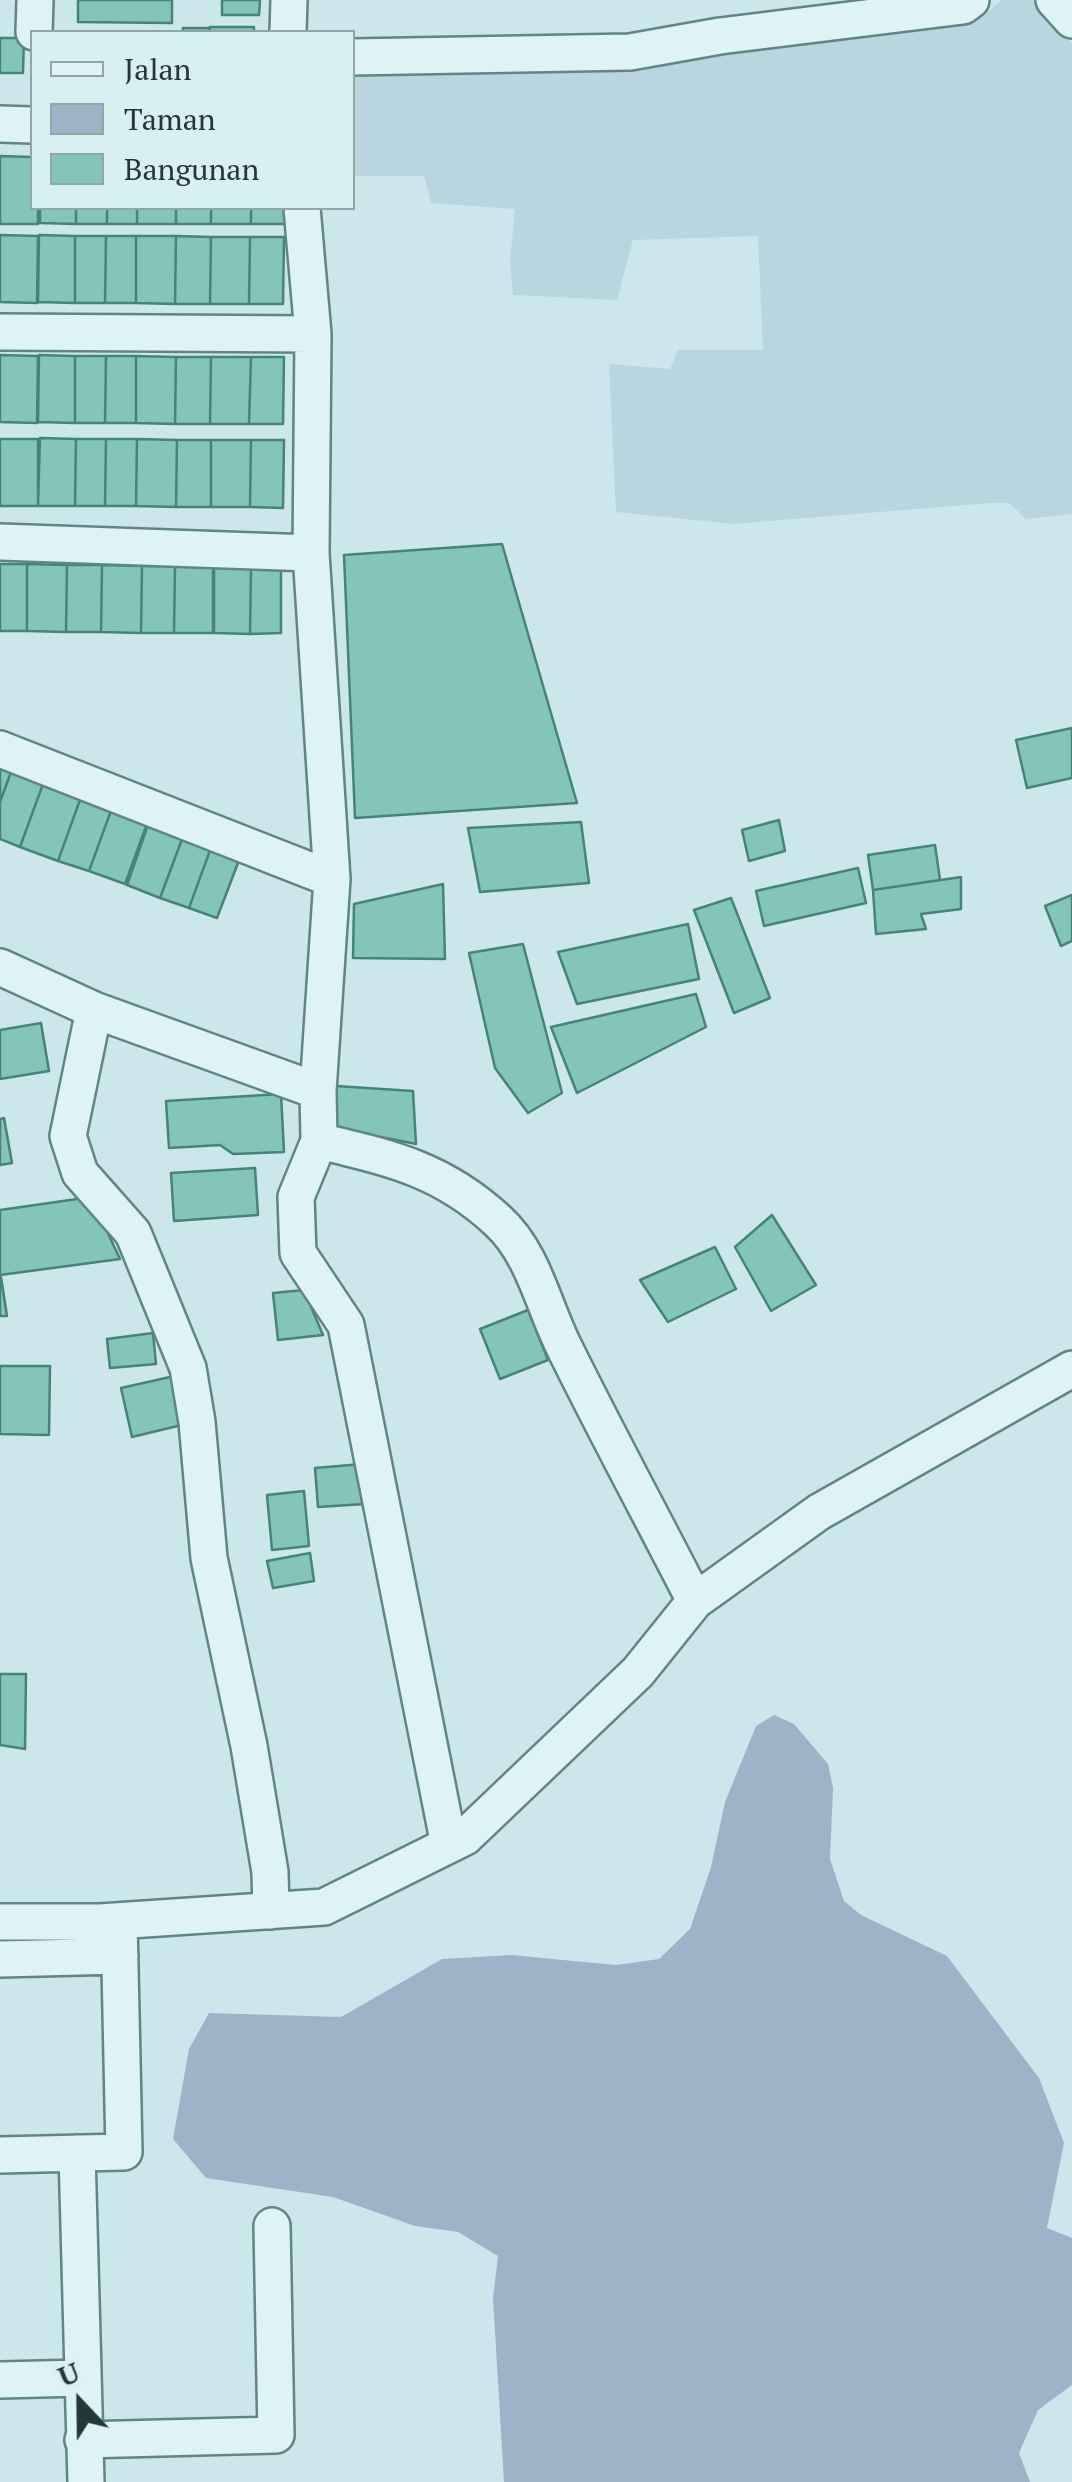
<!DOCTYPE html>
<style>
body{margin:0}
#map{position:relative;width:1072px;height:2482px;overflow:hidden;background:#cbe7eb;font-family:"PT Serif",serif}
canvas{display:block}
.legend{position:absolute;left:30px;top:30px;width:325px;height:180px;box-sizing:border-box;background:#d9f0f3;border:2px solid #90a6a7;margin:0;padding:12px 18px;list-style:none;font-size:30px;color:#223836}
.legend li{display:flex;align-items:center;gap:20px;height:50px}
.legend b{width:50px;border:2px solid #90a6a7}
.north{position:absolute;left:30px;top:2352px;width:100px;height:100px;-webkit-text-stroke:8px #d9f0f3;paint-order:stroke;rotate:338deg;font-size:28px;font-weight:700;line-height:40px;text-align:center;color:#223836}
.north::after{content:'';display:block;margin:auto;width:35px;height:45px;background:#223836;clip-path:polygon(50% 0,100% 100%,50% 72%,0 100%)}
</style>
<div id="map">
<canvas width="1072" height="2482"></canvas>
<ul class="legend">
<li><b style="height:12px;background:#ddf3f6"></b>Jalan</li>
<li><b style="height:28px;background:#9fb3c8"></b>Taman</li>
<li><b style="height:28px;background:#84c5ba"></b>Bangunan</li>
</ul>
<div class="north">U</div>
</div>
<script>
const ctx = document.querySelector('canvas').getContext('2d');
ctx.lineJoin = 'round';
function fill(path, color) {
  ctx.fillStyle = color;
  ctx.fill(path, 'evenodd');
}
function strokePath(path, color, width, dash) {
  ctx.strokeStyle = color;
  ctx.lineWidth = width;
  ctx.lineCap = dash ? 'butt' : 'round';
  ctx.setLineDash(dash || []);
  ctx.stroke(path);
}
fill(new Path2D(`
 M 1002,0 L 1033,0 L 1072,43 L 1072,514 L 1026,519 L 1009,503 L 990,503 L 733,524 L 616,512 L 609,364 L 670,369 L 678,350 L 763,350 L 758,236 L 633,240 L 617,300 L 513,295 L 510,262 L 515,209 L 431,203 L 424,176 L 353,176 L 353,72 L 778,44 L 934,28 L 981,17 Z`), '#b9d6e0');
fill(new Path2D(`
 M 774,1715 L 794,1724 L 828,1764 L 833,1788 L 830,1859 L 844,1901 L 861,1915 L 947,1956 L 1039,2078 L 1064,2143 L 1047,2228 L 1072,2238 L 1072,2385 L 1038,2410 L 1019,2453 L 1030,2482 L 504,2482 L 493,2298 L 498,2256 L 458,2232 L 415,2226 L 333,2197 L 206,2178 L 173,2139 L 189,2049 L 209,2013 L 341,2017 L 442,1959 L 511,1955 L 616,1965 L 659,1959 L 690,1929 L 711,1867 L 725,1802 L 756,1726 Z`), '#9fb3c8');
const building = new Path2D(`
 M 78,0 L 172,0 L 172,23 L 78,22 Z
 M 222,0 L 260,0 L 259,15 L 222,15 Z
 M 210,27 L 254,27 L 254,32 L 209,32 Z
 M 183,28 L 209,28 L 209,32 L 183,32 Z
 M 0,38 L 24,38 L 23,73 L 0,73 Z
 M 0,156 L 32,157 L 32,208 L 38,208 L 38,224 L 0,224 Z
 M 40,208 L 76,208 L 76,224 L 40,223 Z
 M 76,208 L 107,208 L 107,224 L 76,224 Z
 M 107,208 L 137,208 L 137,224 L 107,224 Z
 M 137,208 L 176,208 L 176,224 L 137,224 Z
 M 176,208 L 211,208 L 211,224 L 176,224 Z
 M 211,208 L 251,208 L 251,224 L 211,224 Z
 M 251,208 L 285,208 L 285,224 L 251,224 Z
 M 0,235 L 38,236 L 37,303 L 0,302 Z
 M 39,235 L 75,236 L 75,303 L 38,302 Z
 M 75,236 L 106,236 L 105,303 L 75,303 Z
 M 106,236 L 136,236 L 136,303 L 105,303 Z
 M 136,236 L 176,236 L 175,304 L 136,303 Z
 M 176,236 L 211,237 L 210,304 L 175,304 Z
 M 211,237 L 250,237 L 249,304 L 210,304 Z
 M 250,237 L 284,237 L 283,304 L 249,304 Z
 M 0,355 L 38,356 L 37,423 L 0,422 Z
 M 39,355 L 75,356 L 75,423 L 38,422 Z
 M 75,356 L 106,356 L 105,423 L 75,423 Z
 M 106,356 L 136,356 L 136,423 L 105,423 Z
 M 136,356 L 176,357 L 175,424 L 136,423 Z
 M 176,357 L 211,357 L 210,424 L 175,424 Z
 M 211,357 L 251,357 L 249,424 L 210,424 Z
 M 251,357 L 284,357 L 283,424 L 249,424 Z
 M 40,438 L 76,439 L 75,506 L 38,506 Z
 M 0,439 L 38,439 L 38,506 L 0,506 Z
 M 76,439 L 106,439 L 105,506 L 75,506 Z
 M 106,439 L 137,439 L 136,506 L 105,506 Z
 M 137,439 L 177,440 L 176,507 L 136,506 Z
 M 177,440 L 211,440 L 211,507 L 176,507 Z
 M 211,440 L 251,440 L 250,507 L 211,507 Z
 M 251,440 L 284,440 L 283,508 L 250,507 Z
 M 502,544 L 577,803 L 355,818 L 344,555 Z
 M 0,564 L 27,564 L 27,631 L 0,631 Z
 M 27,564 L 67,565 L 66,632 L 27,631 Z
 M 67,565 L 102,565 L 101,632 L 66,632 Z
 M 102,565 L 142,566 L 141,633 L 101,632 Z
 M 142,566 L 175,566 L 174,633 L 141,633 Z
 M 175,566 L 213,566 L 213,633 L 174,633 Z
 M 214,566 L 251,566 L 250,634 L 214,633 Z
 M 251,566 L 281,567 L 281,633 L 250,634 Z
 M 1072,728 L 1072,778 L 1027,788 L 1016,740 Z
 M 0,768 L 11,772 L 0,802 Z
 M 11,772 L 43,784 L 20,847 L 0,839 L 0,802 Z
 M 43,784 L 81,797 L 58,861 L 20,847 Z
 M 81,797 L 112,808 L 89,871 L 58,861 Z
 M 112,808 L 148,821 L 125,884 L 89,871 Z
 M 779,820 L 785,851 L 749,861 L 742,830 Z
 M 149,822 L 184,834 L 160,898 L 127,885 Z
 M 581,822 L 589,883 L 480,892 L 468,828 Z
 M 184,834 L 212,845 L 189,908 L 160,898 Z
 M 212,845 L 241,855 L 217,918 L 189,908 Z
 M 935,845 L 940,880 L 873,890 L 868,855 Z
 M 858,868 L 866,903 L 764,926 L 756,891 Z
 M 961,877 L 961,909 L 921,914 L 926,929 L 876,934 L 873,890 Z
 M 443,884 L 445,959 L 353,958 L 354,904 Z
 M 1072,895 L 1072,941 L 1061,946 L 1045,906 Z
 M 731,898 L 770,998 L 734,1013 L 694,910 Z
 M 688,924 L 699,979 L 577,1004 L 558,952 Z
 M 523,944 L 562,1093 L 528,1113 L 495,1068 L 469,953 Z
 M 696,994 L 706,1027 L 577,1093 L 551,1027 Z
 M 41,1023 L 49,1071 L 0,1079 L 0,1030 Z
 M 336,1086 L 413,1091 L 416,1144 L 336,1128 Z
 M 281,1094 L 284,1152 L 233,1154 L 220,1145 L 169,1148 L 166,1101 Z
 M 4,1118 L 12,1163 L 0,1165 L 0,1119 Z
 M 255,1168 L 258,1215 L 174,1221 L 171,1173 Z
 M 91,1197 L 120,1259 L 0,1275 L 0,1210 Z
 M 772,1215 L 816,1285 L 771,1311 L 735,1247 Z
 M 715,1247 L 736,1289 L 668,1322 L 640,1280 Z
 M 0,1277 L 1,1277 L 7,1316 L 0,1316 Z
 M 304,1290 L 323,1335 L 278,1340 L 273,1293 Z
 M 528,1310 L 548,1360 L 500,1379 L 480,1329 Z
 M 153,1333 L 156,1364 L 110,1368 L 107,1339 Z
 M 0,1366 L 50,1366 L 49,1435 L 0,1434 Z
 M 179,1375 L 190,1423 L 132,1437 L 121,1388 Z
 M 362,1464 L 365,1504 L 318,1507 L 315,1468 Z
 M 304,1491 L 309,1546 L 272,1550 L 267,1495 Z
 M 310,1553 L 314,1581 L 273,1588 L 267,1561 Z
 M 0,1674 L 26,1674 L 25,1749 L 0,1745 Z`);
fill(building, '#84c5ba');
strokePath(building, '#488378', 2.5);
const minor = new Path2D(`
 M 1054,0 L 1072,20
 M 34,32 L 35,0
 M 288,32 L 289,0
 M 352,57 L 630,52 L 720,36 L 963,6 L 971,0
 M 0,124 L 32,125
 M 0,332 L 313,334
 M 0,542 L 311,553
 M 0,749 L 332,879
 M 0,967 L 94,1010 L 318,1091 L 332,879 L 311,553 L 313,334 L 302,208
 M 94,1010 L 68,1136 L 80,1173 L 133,1233 L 188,1368 L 197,1422 L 209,1558 L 249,1746 L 270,1872 L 271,1911
 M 318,1091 L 319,1141 L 296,1197 L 298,1253 L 346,1325 L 449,1845
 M 319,1141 C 390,1158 442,1169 498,1221 C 534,1254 543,1306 565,1349 C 607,1434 652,1517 695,1601
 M 0,1922 L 100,1922 L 324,1907 L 465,1837 L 638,1672 L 695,1601 L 819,1512 L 1072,1369
 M 0,1959 L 120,1956
 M 77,2153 L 86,2482
 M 0,2155 L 124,2152 L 119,1921
 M 0,2380 L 82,2378
 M 83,2440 L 276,2435 L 272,2226`);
strokePath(minor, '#608684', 40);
strokePath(minor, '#ddf3f6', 35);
</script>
